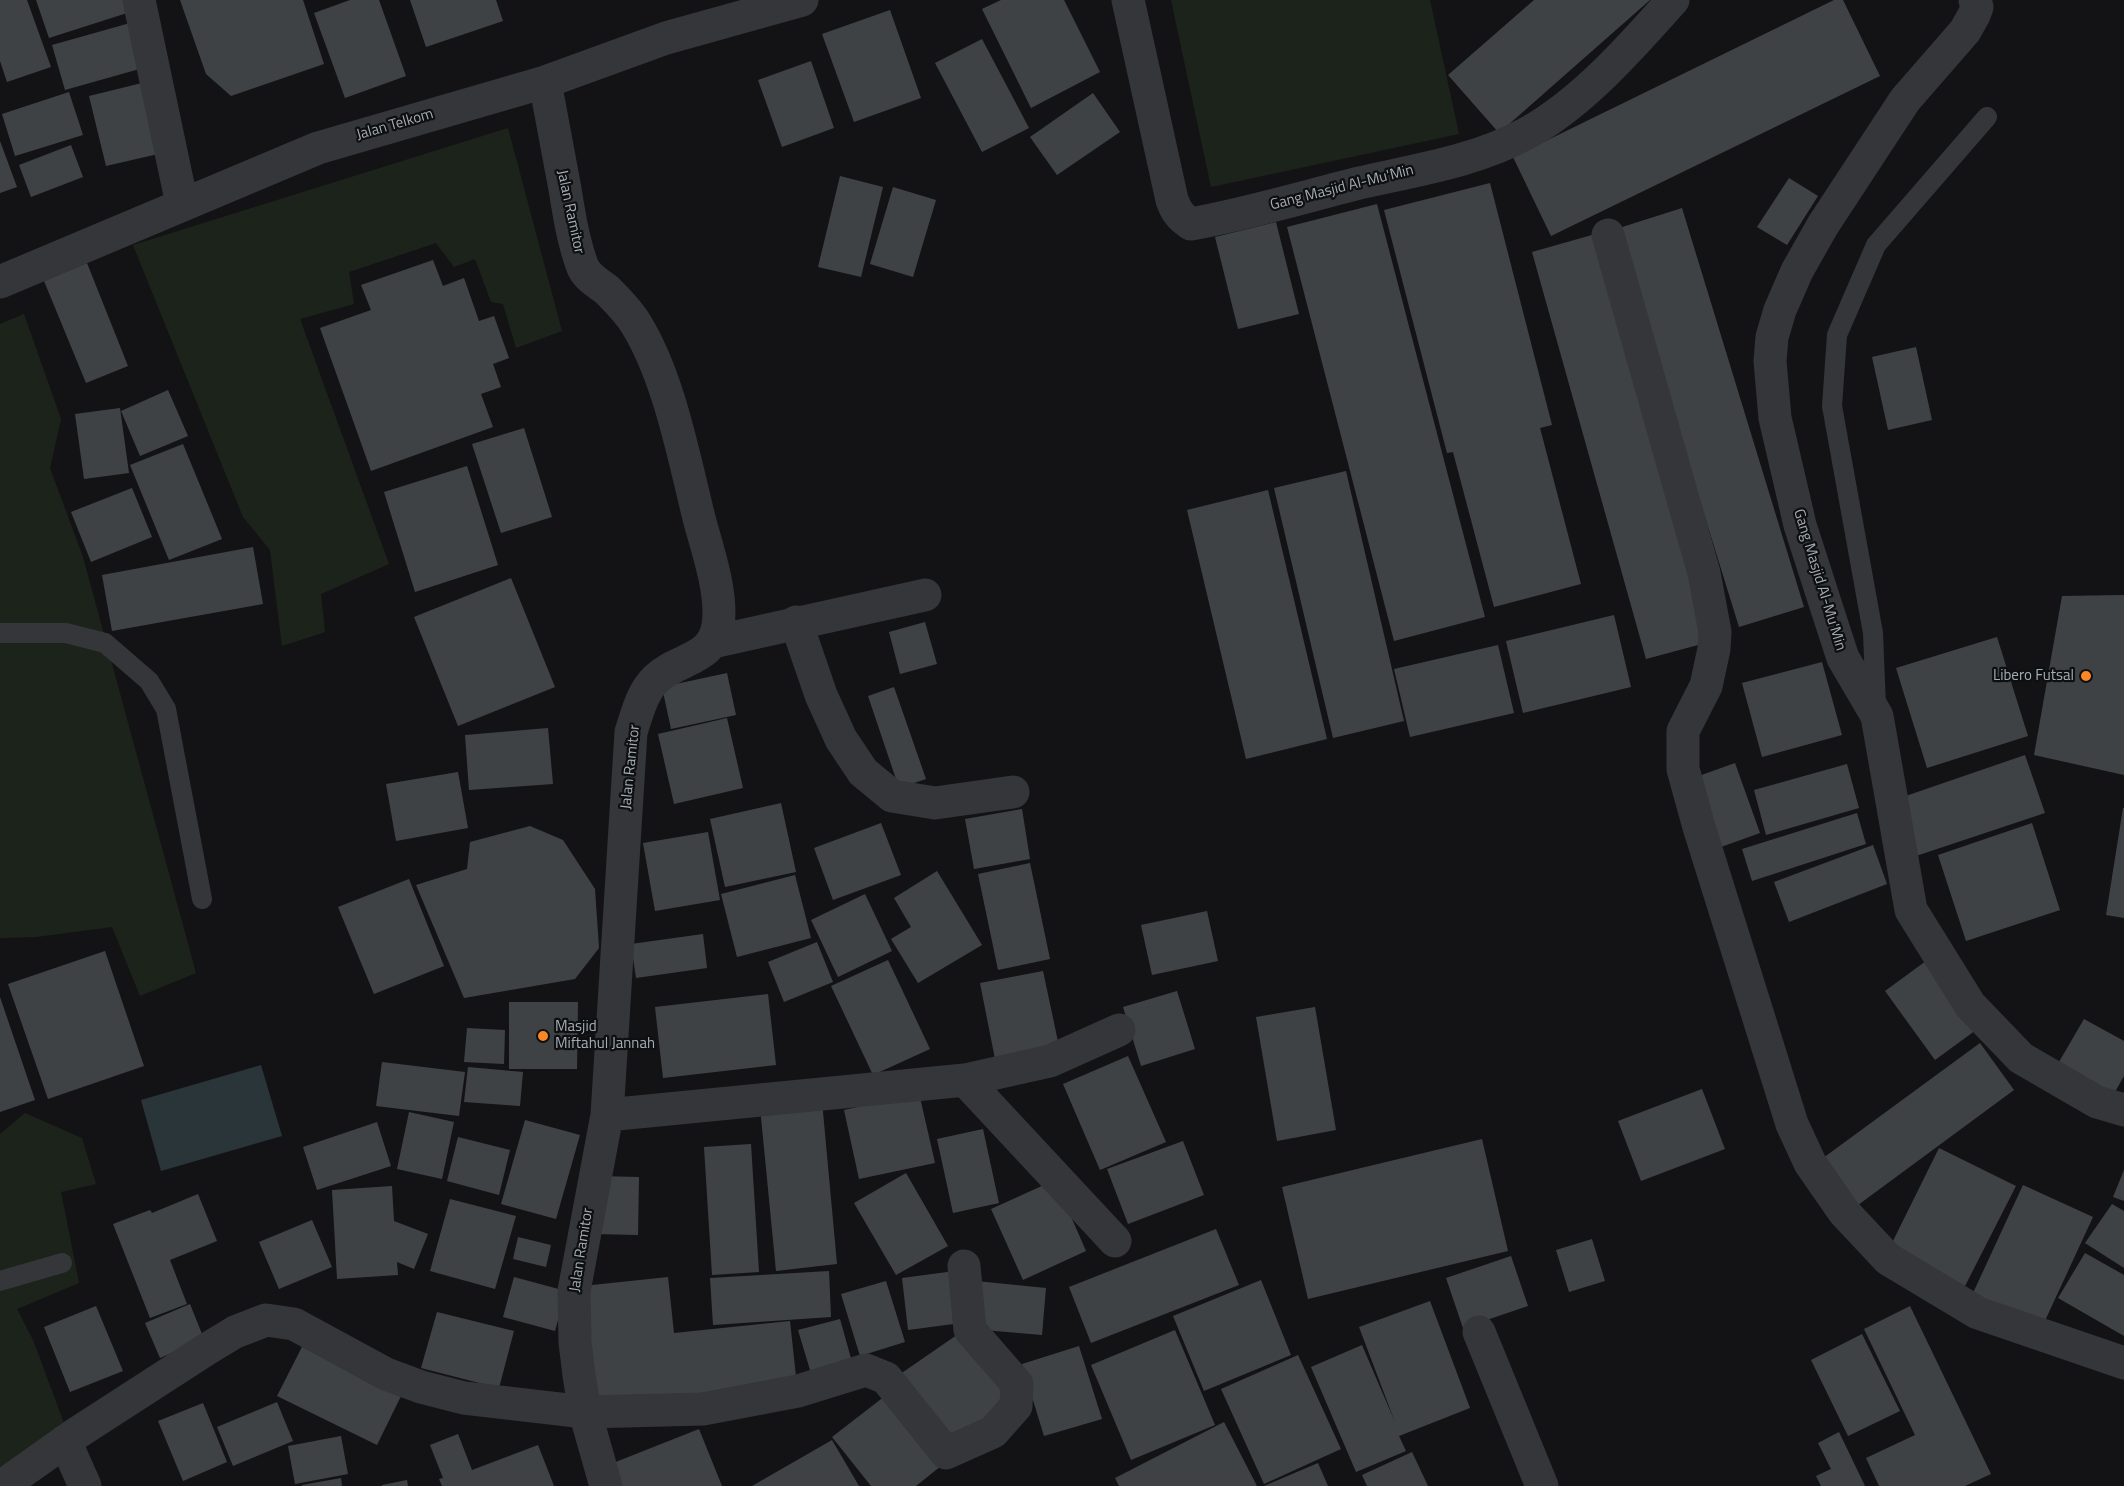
<!DOCTYPE html>
<style>
body{margin:0}
canvas{display:block;background:#131315}
</style>
<canvas width="2124" height="1486"></canvas>
<script>
const ctx = document.querySelector('canvas').getContext('2d');
ctx.lineJoin = 'round';
function fill(path, color) {
  ctx.fillStyle = color;
  ctx.fill(path, 'evenodd');
}
function strokePath(path, color, width, dash) {
  ctx.strokeStyle = color;
  ctx.lineWidth = width;
  ctx.lineCap = dash ? 'butt' : 'round';
  ctx.setLineDash(dash || []);
  ctx.stroke(path);
}
function drawText(font, color, halo, rows, align = 'center') {
  ctx.font = font + ' "Titillium Web",sans-serif';
  ctx.lineWidth = 4.5;
  ctx.setLineDash([]);
  ctx.textBaseline = 'middle';
  ctx.strokeStyle = halo;
  ctx.fillStyle = color;
  for (const [text, x, y, turn = 0] of rows) {
    ctx.save();
    ctx.translate(x, y);
    ctx.rotate((+turn || 0) * Math.PI / 180);
    ctx.textAlign = isNaN(turn) ? turn : align;
    if (halo) ctx.strokeText(text, 0, 0);
    ctx.fillText(text, 0, 0);
    ctx.restore();
  }
}
fill(new Path2D(`
 M 1171,0 L 1430,0 L 1459,134 L 1211,187 Z
 M 508,128 L 562,331 L 516,348 L 503,304 L 491,302 L 475,259 L 454,267 L 436,243 L 349,272 L 354,304 L 300,319 L 389,564 L 321,594 L 325,632 L 282,646 L 270,550 L 243,517 L 133,245 Z
 M 24,314 L 61,419 L 50,468 L 83,557 L 196,973 L 140,996 L 112,927 L 36,937 L 0,938 L 0,324 Z
 M 25,1113 L 82,1138 L 96,1184 L 61,1192 L 79,1283 L 17,1309 L 33,1340 L 71,1442 L 0,1467 L 0,1134 Z`), '#1c231b');
fill(new Path2D(`
 M 261,1065 L 282,1136 L 161,1171 L 141,1100 Z`), '#293539');
fill(new Path2D(`
 M 0,0 L 27,0 L 51,67 L 7,82 L 0,61 Z
 M 36,0 L 123,0 L 127,13 L 49,38 Z
 M 180,0 L 303,0 L 324,64 L 231,96 L 206,74 Z
 M 350,0 L 379,0 L 406,76 L 345,98 L 314,13 Z
 M 410,0 L 496,0 L 503,21 L 426,47 Z
 M 1001,0 L 1064,0 L 1100,72 L 1031,108 L 982,9 Z
 M 1534,0 L 1650,0 L 1499,133 L 1448,75 Z
 M 1834,0 L 1843,0 L 1880,76 L 1551,236 L 1513,157 Z
 M 890,10 L 921,98 L 854,122 L 822,34 Z
 M 130,23 L 143,68 L 65,90 L 52,45 Z
 M 982,39 L 1029,128 L 982,152 L 935,63 Z
 M 811,61 L 834,128 L 782,147 L 758,80 Z
 M 142,83 L 158,154 L 106,166 L 89,96 Z
 M 69,92 L 83,135 L 15,156 L 2,114 Z
 M 1093,93 L 1120,132 L 1057,175 L 1030,137 Z
 M 0,141 L 17,187 L 0,193 Z
 M 71,145 L 83,177 L 31,197 L 19,165 Z
 M 840,176 L 883,187 L 861,277 L 818,267 Z
 M 1789,178 L 1818,196 L 1787,245 L 1757,227 Z
 M 1490,183 L 1552,425 L 1540,428 L 1581,584 L 1494,607 L 1453,452 L 1447,453 L 1384,210 Z
 M 893,187 L 936,200 L 913,277 L 870,264 Z
 M 1377,204 L 1485,617 L 1394,641 L 1287,227 Z
 M 1682,208 L 1804,607 L 1739,627 L 1616,229 Z
 M 1276,222 L 1299,314 L 1238,329 L 1215,237 Z
 M 1599,233 L 1713,641 L 1646,659 L 1532,252 Z
 M 433,260 L 443,286 L 464,278 L 479,321 L 494,316 L 509,358 L 493,364 L 501,387 L 481,394 L 493,427 L 371,471 L 320,328 L 371,310 L 361,285 Z
 M 87,263 L 128,366 L 86,383 L 44,281 Z
 M 1916,347 L 1932,420 L 1888,430 L 1872,357 Z
 M 168,390 L 188,436 L 140,456 L 121,411 Z
 M 120,408 L 129,473 L 84,479 L 75,414 Z
 M 524,428 L 552,517 L 501,533 L 472,444 Z
 M 183,444 L 222,539 L 169,560 L 130,465 Z
 M 467,466 L 498,565 L 415,592 L 384,492 Z
 M 1346,471 L 1404,721 L 1333,738 L 1274,488 Z
 M 132,488 L 152,537 L 91,562 L 71,512 Z
 M 1268,490 L 1327,739 L 1246,759 L 1187,510 Z
 M 253,547 L 263,604 L 112,631 L 102,575 Z
 M 511,578 L 555,687 L 458,726 L 414,617 Z
 M 2124,595 L 2124,775 L 2034,755 L 2062,596 Z
 M 1614,615 L 1631,687 L 1523,713 L 1506,641 Z
 M 925,622 L 937,664 L 900,674 L 889,632 Z
 M 1997,637 L 2028,736 L 1927,768 L 1896,668 Z
 M 1498,645 L 1514,713 L 1410,737 L 1394,669 Z
 M 1822,662 L 1842,735 L 1762,757 L 1742,683 Z
 M 727,673 L 736,715 L 671,729 L 662,687 Z
 M 894,687 L 926,779 L 899,788 L 868,696 Z
 M 727,718 L 743,788 L 674,804 L 658,734 Z
 M 548,728 L 553,784 L 469,790 L 465,735 Z
 M 2025,755 L 2045,813 L 1916,856 L 1897,799 Z
 M 1735,763 L 1760,833 L 1721,847 L 1696,777 Z
 M 1847,764 L 1859,808 L 1766,835 L 1754,790 Z
 M 458,772 L 468,828 L 396,841 L 386,784 Z
 M 781,803 L 796,872 L 725,887 L 710,819 Z
 M 2123,808 L 2124,808 L 2124,918 L 2106,915 Z
 M 1022,809 L 1030,859 L 974,869 L 965,819 Z
 M 1857,813 L 1866,844 L 1752,881 L 1742,849 Z
 M 881,823 L 901,875 L 833,900 L 814,848 Z
 M 2032,823 L 2060,910 L 1966,941 L 1938,855 Z
 M 530,826 L 563,840 L 595,889 L 599,948 L 575,979 L 464,998 L 416,885 L 467,869 L 470,842 Z
 M 708,832 L 720,900 L 655,911 L 643,843 Z
 M 1873,845 L 1887,884 L 1789,922 L 1774,882 Z
 M 1030,863 L 1050,959 L 998,970 L 978,874 Z
 M 937,871 L 982,945 L 918,983 L 891,939 L 911,927 L 894,898 Z
 M 795,875 L 811,938 L 737,957 L 721,894 Z
 M 409,879 L 444,966 L 374,994 L 338,907 Z
 M 865,894 L 892,951 L 838,977 L 811,920 Z
 M 1207,911 L 1218,961 L 1152,975 L 1141,925 Z
 M 703,934 L 707,968 L 636,978 L 631,944 Z
 M 817,942 L 833,982 L 784,1002 L 768,962 Z
 M 105,951 L 144,1066 L 48,1099 L 8,984 Z
 M 888,960 L 930,1049 L 873,1075 L 831,986 Z
 M 1926,961 L 1976,1030 L 1935,1060 L 1885,991 Z
 M 1043,971 L 1060,1051 L 996,1064 L 980,983 Z
 M 1177,991 L 1195,1049 L 1141,1066 L 1123,1007 Z
 M 768,994 L 776,1065 L 663,1078 L 655,1007 Z
 M 0,997 L 35,1100 L 0,1112 Z
 M 509,1002 L 578,1002 L 577,1069 L 509,1069 Z
 M 1315,1007 L 1336,1130 L 1277,1141 L 1256,1017 Z
 M 2084,1019 L 2124,1041 L 2124,1076 L 2111,1099 L 2056,1067 Z
 M 467,1028 L 505,1030 L 504,1064 L 464,1062 Z
 M 1980,1043 L 2014,1090 L 1854,1208 L 1819,1161 Z
 M 1128,1056 L 1166,1142 L 1100,1170 L 1063,1084 Z
 M 382,1062 L 465,1072 L 459,1116 L 376,1106 Z
 M 468,1067 L 523,1072 L 520,1106 L 464,1102 Z
 M 1702,1089 L 1725,1149 L 1641,1181 L 1618,1121 Z
 M 919,1093 L 935,1163 L 859,1179 L 844,1110 Z
 M 822,1101 L 837,1264 L 776,1271 L 760,1107 Z
 M 409,1112 L 454,1122 L 442,1179 L 397,1169 Z
 M 525,1120 L 580,1135 L 556,1219 L 501,1204 Z
 M 377,1122 L 391,1166 L 317,1190 L 303,1147 Z
 M 983,1129 L 999,1203 L 953,1213 L 937,1139 Z
 M 458,1137 L 510,1150 L 499,1195 L 447,1181 Z
 M 1482,1139 L 1508,1251 L 1308,1299 L 1282,1187 Z
 M 1183,1141 L 1204,1195 L 1128,1224 L 1107,1169 Z
 M 751,1144 L 759,1272 L 712,1275 L 704,1147 Z
 M 1939,1148 L 2016,1186 L 1965,1286 L 1889,1249 Z
 M 2124,1170 L 2124,1201 L 2113,1197 Z
 M 906,1173 L 948,1246 L 896,1275 L 854,1203 Z
 M 596,1176 L 639,1177 L 638,1235 L 595,1234 Z
 M 1055,1180 L 1086,1251 L 1023,1280 L 991,1209 Z
 M 2023,1185 L 2093,1217 L 2043,1325 L 1973,1293 Z
 M 392,1186 L 394,1221 L 428,1234 L 414,1269 L 397,1262 L 398,1275 L 337,1279 L 332,1190 Z
 M 198,1194 L 217,1241 L 170,1260 L 187,1304 L 150,1318 L 113,1224 L 150,1210 L 152,1213 Z
 M 450,1199 L 516,1216 L 495,1289 L 430,1271 Z
 M 2112,1204 L 2124,1211 L 2124,1268 L 2085,1243 Z
 M 312,1220 L 332,1267 L 279,1289 L 259,1242 Z
 M 1216,1229 L 1239,1285 L 1091,1343 L 1069,1287 Z
 M 518,1237 L 551,1245 L 546,1267 L 513,1259 Z
 M 1592,1239 L 1605,1281 L 1569,1292 L 1556,1250 Z
 M 2085,1253 L 2124,1275 L 2124,1336 L 2058,1298 Z
 M 1511,1256 L 1528,1306 L 1463,1328 L 1446,1278 Z
 M 829,1271 L 831,1317 L 713,1325 L 710,1278 Z
 M 955,1271 L 961,1323 L 908,1330 L 902,1278 Z
 M 514,1277 L 566,1291 L 555,1331 L 503,1317 Z
 M 668,1277 L 674,1333 L 790,1321 L 797,1386 L 595,1407 L 583,1286 Z
 M 1261,1280 L 1291,1355 L 1204,1391 L 1173,1316 Z
 M 886,1281 L 905,1342 L 860,1356 L 841,1294 Z
 M 976,1281 L 1046,1288 L 1042,1335 L 972,1329 Z
 M 1430,1301 L 1470,1408 L 1399,1436 L 1406,1451 L 1356,1472 L 1311,1367 L 1362,1345 L 1395,1422 L 1359,1327 Z
 M 190,1304 L 204,1339 L 160,1358 L 145,1323 Z
 M 96,1306 L 123,1371 L 70,1392 L 44,1327 Z
 M 1910,1306 L 1991,1474 L 1965,1486 L 1879,1486 L 1866,1458 L 1915,1435 L 1864,1329 Z
 M 437,1312 L 514,1331 L 499,1388 L 421,1368 Z
 M 840,1319 L 854,1369 L 813,1380 L 798,1330 Z
 M 964,1330 L 1013,1400 L 946,1447 L 896,1377 Z
 M 1175,1330 L 1215,1425 L 1131,1460 L 1091,1365 Z
 M 1862,1334 L 1900,1411 L 1848,1436 L 1811,1360 Z
 M 304,1343 L 403,1392 L 377,1445 L 277,1396 Z
 M 1079,1346 L 1102,1419 L 1044,1436 L 1022,1364 Z
 M 1298,1355 L 1341,1449 L 1264,1484 L 1221,1389 Z
 M 885,1396 L 941,1466 L 916,1486 L 871,1486 L 832,1437 Z
 M 277,1402 L 293,1441 L 233,1466 L 217,1427 Z
 M 203,1403 L 227,1462 L 183,1481 L 158,1421 Z
 M 1224,1422 L 1257,1486 L 1119,1486 L 1115,1478 Z
 M 699,1429 L 722,1486 L 616,1486 L 608,1465 Z
 M 1839,1432 L 1865,1486 L 1821,1486 L 1816,1476 L 1831,1469 L 1818,1443 Z
 M 458,1434 L 472,1470 L 538,1445 L 554,1486 L 442,1486 L 439,1479 L 443,1478 L 430,1445 Z
 M 341,1436 L 348,1474 L 295,1484 L 288,1446 Z
 M 832,1440 L 859,1486 L 752,1486 Z
 M 1412,1452 L 1428,1486 L 1367,1486 L 1362,1475 Z
 M 1318,1463 L 1328,1486 L 1264,1486 Z
 M 341,1478 L 342,1486 L 302,1486 L 302,1485 Z
 M 407,1480 L 408,1486 L 382,1486 L 382,1485 Z`), '#3f4245');
strokePath(new Path2D(`
 M 0,633 L 66,633 L 105,643 L 149,681 L 166,709 L 202,899
 M 1876,707 L 1873,633 L 1832,406 L 1837,335 L 1876,245 L 1987,117
 M 0,1281 L 62,1263`), '#34363a', 20);
strokePath(new Path2D(`
 M 139,0 L 182,204
 M 1128,0 L 1172,200 C 1176,211 1180,217 1191,224 C 1247,214 1304,197 1359,183 C 1416,170 1478,161 1529,132 C 1582,103 1633,45 1673,0
 M 1975,0 L 1977,7 L 1974,15 L 1965,31 L 1905,100 L 1823,225 L 1797,271 L 1780,310 L 1772,337 L 1770,361 L 1775,418 L 1800,525 L 1828,612 L 1843,658 L 1877,716 L 1911,910 L 1970,1005 L 2021,1058 L 2097,1102 L 2124,1110
 M 545,82 C 552,118 558,153 565,189 C 569,214 573,240 582,265 C 586,277 597,282 607,290 C 617,300 629,312 636,324 C 669,377 684,458 699,518 C 707,549 723,593 718,625 C 713,661 677,658 656,679 C 642,692 637,714 631,732 L 607,1115 L 574,1291 L 575,1342 L 579,1375 L 585,1412 L 606,1486
 M 1608,235 L 1704,573 L 1715,632 L 1714,649 L 1706,686 L 1683,731 L 1683,769 L 1699,827 L 1792,1124 L 1810,1163 L 1844,1212 L 1888,1259 L 1978,1313 L 2124,1363
 M 0,282 L 318,148 L 545,82 L 666,38 L 802,0
 M 796,622 L 821,695 L 841,739 L 863,772 L 892,796 L 935,803 L 1013,792
 M 713,642 L 925,595
 M 965,1080 L 1115,1241
 M 607,1115 L 965,1080 L 1050,1061 L 1119,1030
 M 1479,1332 L 1542,1486
 M 65,1441 L 85,1486
 M 2,1486 L 77,1433 L 207,1349 L 235,1332 L 266,1320 L 294,1324 L 386,1374 L 421,1387 L 464,1398 L 585,1412 L 703,1409 L 798,1391 L 866,1370 L 886,1378 L 946,1453 L 993,1432 L 1016,1406 L 1017,1384 L 970,1330 L 964,1266`), '#34363a', 33);
for (const [x, y, r, color] of [
 [2086,676,6,"#fa8726"],
 [543,1036,6,"#fa8726"]
]) {
  const dot = new Path2D();
  dot.arc(x, y, r, 0, 2 * Math.PI);
  ctx.fillStyle = color;
  ctx.fill(dot);
  strokePath(dot, '#0e0f10', 2);
}
drawText('15px', '#a4adb6', '#0e0f10', [
 ["Jalan Telkom",395,125,-16],
 ["Gang Masjid Al-Mu'Min",1342,188,-14],
 ["Jalan Ramitor",570,212,78],
 ["Gang Masjid Al-Mu'Min",1819,580,73],
 ["Jalan Ramitor",631,767,-84],
 ["Jalan Ramitor",582,1250,-81]
]);
drawText('15px', '#a4adb6', '#0e0f10', [
 ["Libero Futsal",2074,676],
 ["Masjid",555,1027,"left"],
 ["Miftahul Jannah",555,1044,"left"]
], 'right');
</script>
